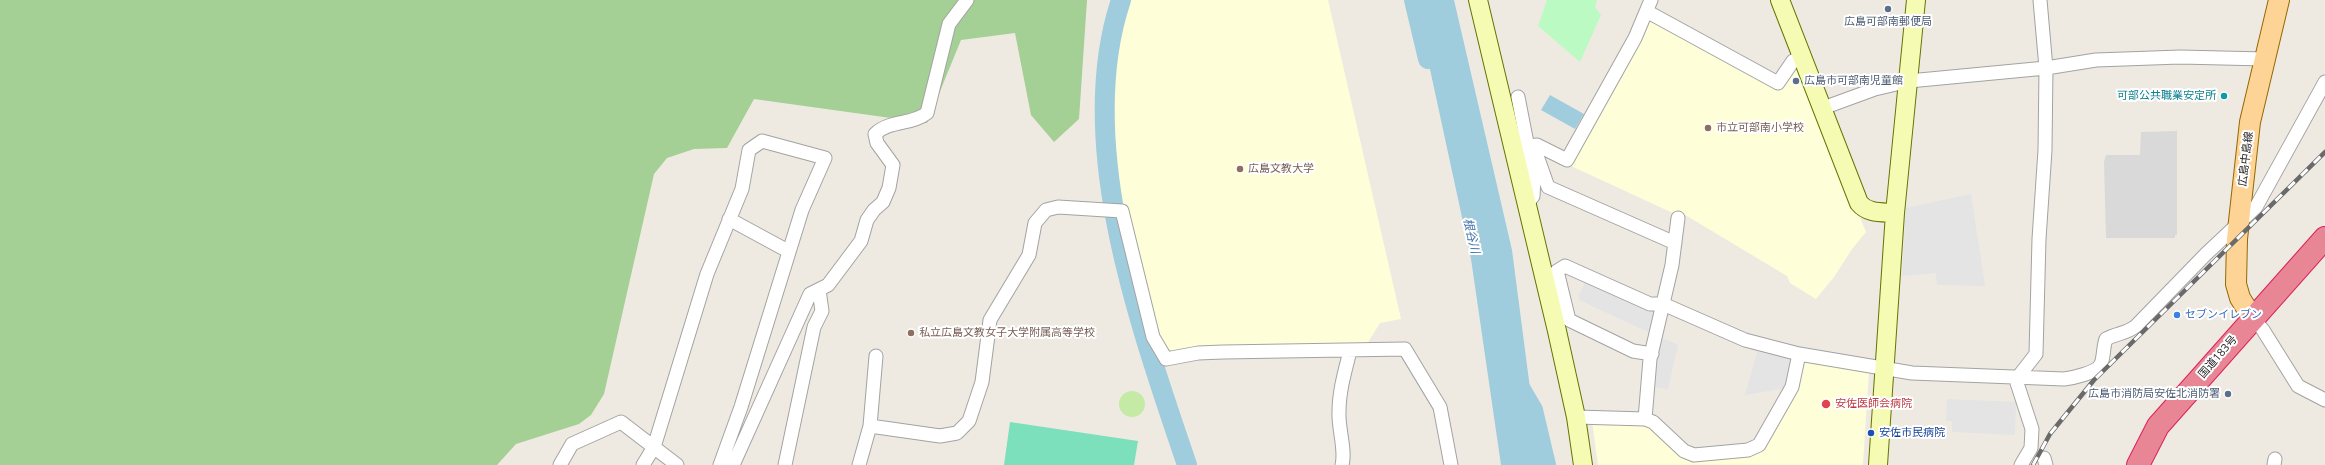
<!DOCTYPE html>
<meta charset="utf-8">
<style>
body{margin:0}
canvas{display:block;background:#eeeae1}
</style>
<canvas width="2325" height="465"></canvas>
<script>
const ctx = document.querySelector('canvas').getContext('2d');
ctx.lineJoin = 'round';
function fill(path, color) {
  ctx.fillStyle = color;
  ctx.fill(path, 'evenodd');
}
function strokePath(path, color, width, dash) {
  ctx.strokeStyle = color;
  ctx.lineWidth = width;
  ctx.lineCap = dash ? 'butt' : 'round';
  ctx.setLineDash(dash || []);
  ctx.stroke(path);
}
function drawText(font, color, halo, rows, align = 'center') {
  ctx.font = font + ' "Open Sans","Noto Sans JP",sans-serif';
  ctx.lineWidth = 4;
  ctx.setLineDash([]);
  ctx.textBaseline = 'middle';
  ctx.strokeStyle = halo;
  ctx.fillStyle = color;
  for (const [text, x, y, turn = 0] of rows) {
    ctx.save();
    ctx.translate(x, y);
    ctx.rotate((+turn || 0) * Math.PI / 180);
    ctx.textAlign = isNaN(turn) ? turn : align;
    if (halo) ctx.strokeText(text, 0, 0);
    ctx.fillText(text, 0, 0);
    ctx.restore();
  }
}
fill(new Path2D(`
 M 2177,131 L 2177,235 L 2175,235 L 2175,238 L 2106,238 L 2104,162 L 2106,155 L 2140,155 L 2141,132 Z`), '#dad9d9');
fill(new Path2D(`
 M 1125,0 L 1328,0 L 1401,319 L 1380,323 L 1367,344 L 1178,353 L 1170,350 L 1163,344 L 1138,264 L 1127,206 L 1118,205 L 1107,133 L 1107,83 Z
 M 1652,20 L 1780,90 L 1794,67 L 1799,66 L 1866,232 L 1852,249 L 1834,277 L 1816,299 L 1790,283 L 1787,276 L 1677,210 L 1675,214 L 1571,166 L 1649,21 Z
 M 1802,361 L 1869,370 L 1863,465 L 1598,465 L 1592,421 L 1651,425 L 1682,454 L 1751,455 Z`), '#feffd9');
fill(new Path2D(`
 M1119 404a13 13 0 1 1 26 0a13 13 0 1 1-26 0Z`), '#c5eaa5');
fill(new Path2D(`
 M 0,0 L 1087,0 L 1079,119 L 1054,142 L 1031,115 L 1015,33 L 961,40 L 927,123 L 754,99 L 727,148 L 694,149 L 667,158 L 654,174 L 604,394 L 591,415 L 579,424 L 516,444 L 497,465 L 0,465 Z`), '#a4cf95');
fill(new Path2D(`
 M 1547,0 L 1597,0 L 1595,7 L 1601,15 L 1580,62 L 1538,26 Z`), '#bcfac3');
fill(new Path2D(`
 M 1010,422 L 1138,441 L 1134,465 L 1004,465 Z`), '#7ce0bc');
fill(new Path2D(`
 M 1971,194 L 1985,286 L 1937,285 L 1936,273 L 1902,276 L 1906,208 Z
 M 1586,280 L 1641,307 L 1654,309 L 1648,332 L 1579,300 L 1579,295 Z
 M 1660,337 L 1678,345 L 1668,389 L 1651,387 Z
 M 1758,349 L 1794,356 L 1786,388 L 1745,395 Z
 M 1947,399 L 2016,402 L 2015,435 L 1952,432 L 1952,421 L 1946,421 Z`), '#e4e4e4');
fill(new Path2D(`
 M 1415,0 L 1454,0 L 1512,250 L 1540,465 L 1501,465 L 1471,259 Z
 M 1550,95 L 1584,114 L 1575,129 L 1541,110 Z`), '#a0cddd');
strokePath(new Path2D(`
 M 1121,0 C 1073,143 1141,328 1187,465
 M 1414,0 L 1428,59
 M 1519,386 L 1533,410 L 1546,465`), '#a0cddd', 20);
const street = new Path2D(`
 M 1648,12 L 1778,83 L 1793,61 L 1802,57
 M 1518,97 L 1534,179 L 1533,196 L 1527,204
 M 1823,108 L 1875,89 L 1909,81 L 2046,68 L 2096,60 L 2180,57 L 2265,59
 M 1528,146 L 1537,145 L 1567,160 L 1635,38 L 1651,0
 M 1528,146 L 1536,153 L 1548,187 L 1675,243
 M 729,219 L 788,251
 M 2252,317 L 2263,330 L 2298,386 L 2325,400
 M 1652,354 L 1633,351 L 1569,320 L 1557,271 L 1565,266 L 1650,304 L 1663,304 L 1745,340 L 1799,354 L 1912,373 L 2064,379 C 2072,378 2097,373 2101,364 C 2104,357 2103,347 2106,339 C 2117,333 2126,334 2136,326 L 2206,254 L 2256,207 L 2325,82
 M 1576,417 L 1645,419 L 1653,422 L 1684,451 L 1694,455 L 1748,450 L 1759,445 L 1792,387 L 1799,354
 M 1645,419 L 1650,359 L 1672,265 L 1678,218
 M 870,426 L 940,436 L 957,433 L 969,421 L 982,382 L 990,320 L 1029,255 L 1035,223 L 1046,210 L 1058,207 L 1122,211 L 1153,337 L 1166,359 L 1198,353 L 1223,352 L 1405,349 L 1440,407 L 1451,465
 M 2044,458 L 2046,465
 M 560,465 L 572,444 L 621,422 L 677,465
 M 643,465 L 654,447 L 707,274 L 742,189 L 749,150 L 762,141 L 825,158 L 802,210 L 741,407 L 720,465
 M 733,465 L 810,294 L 828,285 L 861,241 L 867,220 L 874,210 L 883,202 L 889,188 L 893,165 L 877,143 L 875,134 C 889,120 912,125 927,113 L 949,24 L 967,0
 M 785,465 L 814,327 L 822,311 L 819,290
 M 859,465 L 870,426 L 876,356
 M 1342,465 C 1346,450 1338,428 1339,412 C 1339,391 1345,371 1350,351
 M 2021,465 L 2031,448 L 2032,429 L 2017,383 L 2018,377 L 2036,354 L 2039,239 L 2045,150 L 2046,68 L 2040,0
 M 2274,465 L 2275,459`);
const secondary = new Path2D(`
 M 1478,0 L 1557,331 L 1576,417 L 1583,465
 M 1780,0 L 1859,203 C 1868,214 1882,212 1895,213
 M 1878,465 L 1895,213 L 1916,0`);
const primary = new Path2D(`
 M 2252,317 L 2240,298 L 2236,284 L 2237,239 L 2250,122 L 2279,0`);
const highway = new Path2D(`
 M 2138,465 L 2158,426 L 2325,238`);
strokePath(street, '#a3a3a3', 15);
strokePath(secondary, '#647402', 20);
strokePath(primary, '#946800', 22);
strokePath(highway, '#db1f5a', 24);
strokePath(street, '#fff', 13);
strokePath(secondary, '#f5fbb2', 18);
strokePath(primary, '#fed496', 20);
strokePath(highway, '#e88695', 22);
const rail = new Path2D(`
 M 2033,465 L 2050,434 L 2094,380 L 2325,152`);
strokePath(rail, '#6a6a6a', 4.5);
strokePath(rail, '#fff', 3, [9]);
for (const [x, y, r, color] of [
 [1888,9,4,"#5c6f8a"],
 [1796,81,4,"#5c6f8a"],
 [2224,96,4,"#0f9aa8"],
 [1708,128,4,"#8d6e63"],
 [1240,169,4,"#8d6e63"],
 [2177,315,4,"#3f7fe0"],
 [911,333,4,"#8d6e63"],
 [2228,394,4,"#5c6f8a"],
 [1826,404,5,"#e0444e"],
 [1871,433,4,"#1a4fb4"]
]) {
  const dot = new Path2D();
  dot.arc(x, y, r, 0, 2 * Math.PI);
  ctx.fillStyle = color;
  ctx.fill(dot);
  strokePath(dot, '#fff', 1.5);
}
drawText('11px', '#4e5e75', '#fff', [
 ["広島可部南郵便局",1888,22],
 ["広島市可部南児童館",1804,81,"left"],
 ["広島市消防局安佐北消防署",2220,394,"right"]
]);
drawText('11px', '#0d838f', '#fff', [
 ["可部公共職業安定所",2216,96]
], 'right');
drawText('11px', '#785e54', '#fff', [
 ["市立可部南小学校",1716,128],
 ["広島文教大学",1248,169],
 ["私立広島文教女子大学附属高等学校",919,333]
], 'left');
drawText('11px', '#1c1c1c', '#fff', [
 ["広島中島線",2246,159,-83],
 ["国道183号",2218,357,-49]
]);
drawText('11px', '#366cbe', '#fff', [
 ["セブンイレブン",2185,315]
], 'left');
drawText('11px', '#be3a42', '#fff', [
 ["安佐医師会病院",1835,404]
], 'left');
drawText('11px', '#164399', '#fff', [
 ["安佐市民病院",1879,433]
], 'left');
drawText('italic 12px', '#4777ad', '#fff', [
 ["根谷川",1471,236,77]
]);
</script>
